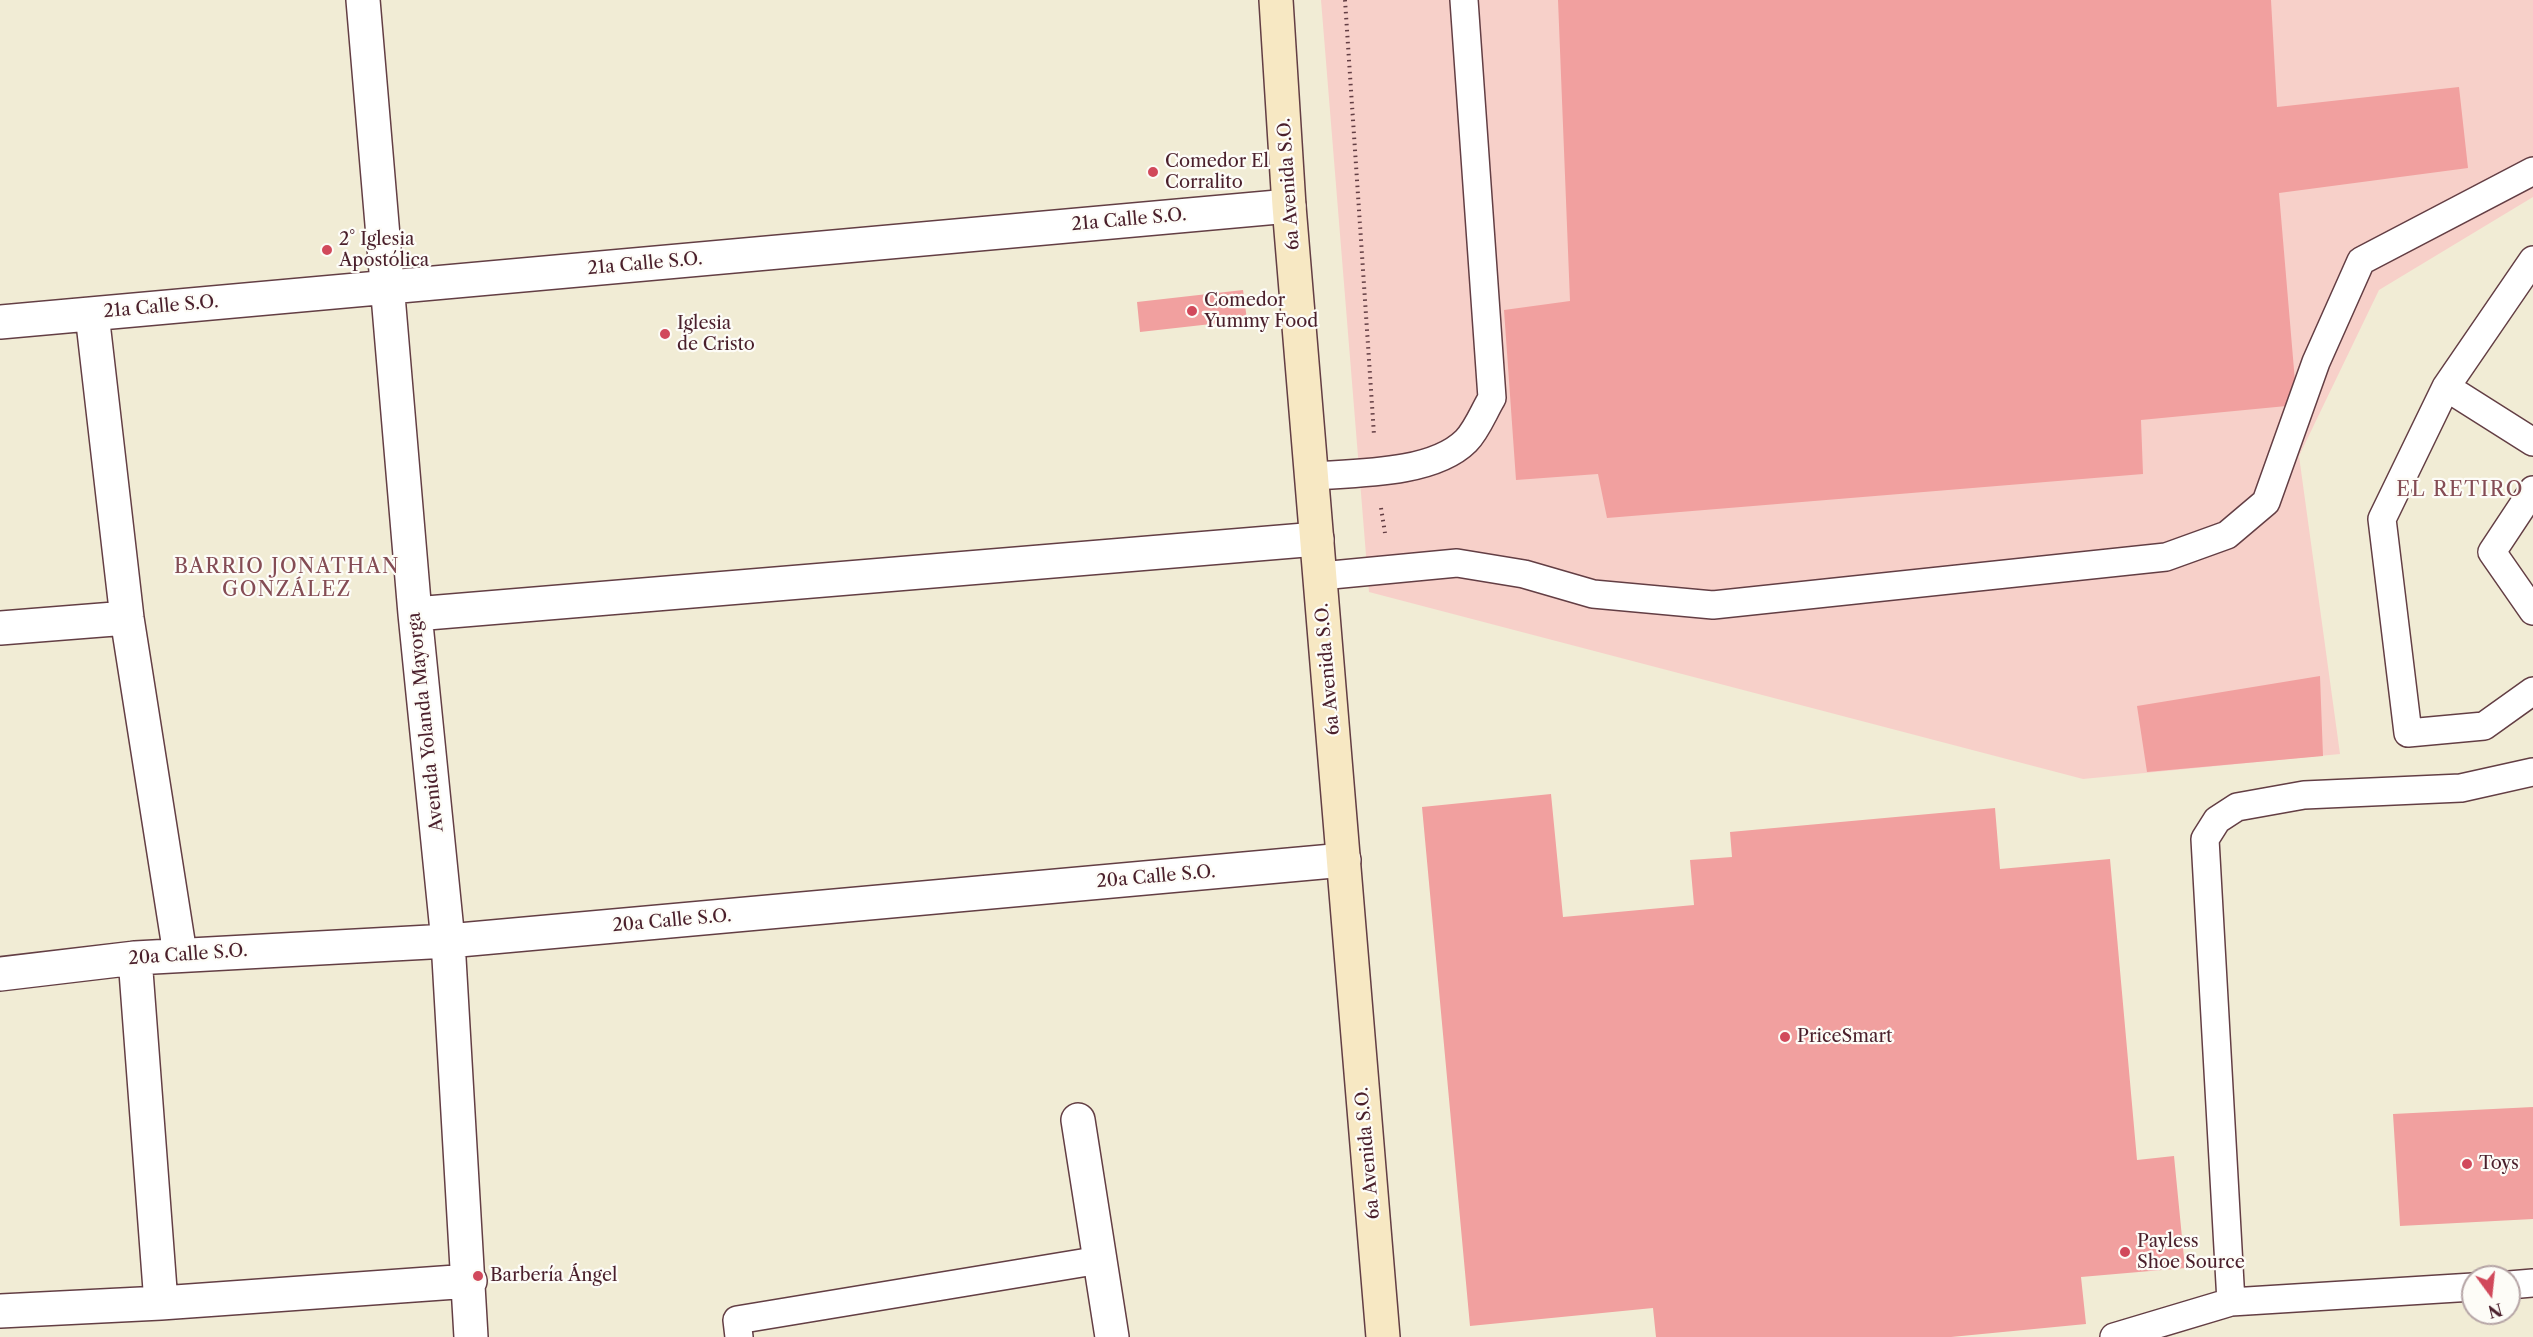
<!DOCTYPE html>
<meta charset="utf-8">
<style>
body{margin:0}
#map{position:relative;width:2533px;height:1337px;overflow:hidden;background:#f1ecd5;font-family:"Libre Caslon Text",serif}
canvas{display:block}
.north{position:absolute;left:2461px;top:1265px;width:60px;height:60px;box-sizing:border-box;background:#fdfcf7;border:2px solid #b5a4a5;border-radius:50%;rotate:165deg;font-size:16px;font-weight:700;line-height:24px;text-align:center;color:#4a1f2b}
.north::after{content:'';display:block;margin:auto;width:21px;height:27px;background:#d1495b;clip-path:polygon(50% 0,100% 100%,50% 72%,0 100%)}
</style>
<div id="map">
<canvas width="2533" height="1337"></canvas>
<div class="north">N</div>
</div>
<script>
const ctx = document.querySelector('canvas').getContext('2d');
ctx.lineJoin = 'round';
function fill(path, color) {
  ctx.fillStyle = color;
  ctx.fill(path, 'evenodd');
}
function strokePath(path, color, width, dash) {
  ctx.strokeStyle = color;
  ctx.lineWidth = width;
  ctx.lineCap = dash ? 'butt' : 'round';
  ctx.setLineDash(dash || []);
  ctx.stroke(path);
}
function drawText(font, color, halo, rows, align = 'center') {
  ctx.font = font + ' "Libre Caslon Text",serif';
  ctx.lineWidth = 4.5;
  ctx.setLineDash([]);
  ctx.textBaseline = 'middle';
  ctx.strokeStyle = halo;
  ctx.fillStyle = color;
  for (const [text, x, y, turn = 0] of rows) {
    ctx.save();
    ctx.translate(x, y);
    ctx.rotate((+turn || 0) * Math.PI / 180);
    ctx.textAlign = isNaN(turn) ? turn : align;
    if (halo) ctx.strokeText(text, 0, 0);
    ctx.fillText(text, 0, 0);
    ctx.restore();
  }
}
fill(new Path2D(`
 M 1321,0 L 2533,0 L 2533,197 L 2379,290 L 2299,456 L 2340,754 L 2083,779 L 1369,592 Z`), '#f7d0c9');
fill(new Path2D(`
 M 1558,0 L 2271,0 L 2277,107 L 2459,87 L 2468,168 L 2279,193 L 2297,405 L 2141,420 L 2143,474 L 1607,518 L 1598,474 L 1516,480 L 1504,310 L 1570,301 Z
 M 1243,290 L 1247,320 L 1140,332 L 1137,302 Z
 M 2320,676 L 2323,756 L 2147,772 L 2137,706 Z
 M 1551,794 L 1563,917 L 1694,905 L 1690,860 L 1732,857 L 1730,832 L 1995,808 L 2000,869 L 2110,859 L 2137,1160 L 2174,1156 L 2185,1268 L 2081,1277 L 2086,1324 L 1951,1337 L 1656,1337 L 1653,1308 L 1470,1326 L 1422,807 Z
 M 2533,1107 L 2533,1219 L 2400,1226 L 2393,1114 Z`), '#f1a09f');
const lane = new Path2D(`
 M 2533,260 L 2446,387 L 2382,519 L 2408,733 L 2484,726 L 2533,691
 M 2446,387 L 2533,442
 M 1312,476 C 1357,473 1433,474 1466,441 C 1477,430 1484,411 1492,398 L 1464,0
 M 2533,490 L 2492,552 L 2533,611
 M 1321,576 L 1457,563 L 1524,574 L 1593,594 L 1713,605 L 2166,557 L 2227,535 L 2266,502 L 2316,362 L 2361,261 L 2533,171
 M 2509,1285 L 2533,1283
 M 2231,1302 L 2205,839 L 2217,820 L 2237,807 L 2304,795 L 2461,788 L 2533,772
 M 739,1337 L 737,1320 L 1100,1260
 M 2114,1337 L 2231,1302 L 2473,1287`);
const street = new Path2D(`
 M 363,0 L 415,614 L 448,941 L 471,1337
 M 92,314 L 127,618 L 180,954
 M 0,322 L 1289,206
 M 415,614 L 1317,539
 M 0,628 L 127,618
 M 135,958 L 161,1303
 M 0,974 L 135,958 L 448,941 L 1344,860
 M 1078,1120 L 1112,1337
 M 0,1311 L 161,1303 L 470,1281`);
const secondary = new Path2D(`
 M 1276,0 L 1289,206 L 1383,1337`);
strokePath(lane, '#633e44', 30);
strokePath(street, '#633e44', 36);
strokePath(secondary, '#633e44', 36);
strokePath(new Path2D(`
 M 1345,0 L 1374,435
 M 1381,508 L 1385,533`), '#633e44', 4, [1.5, 4.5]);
strokePath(lane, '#fff', 27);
strokePath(street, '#fff', 33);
strokePath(secondary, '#f7e8c3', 33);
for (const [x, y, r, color] of [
 [1153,172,6,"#d1495b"],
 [327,250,6,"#d1495b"],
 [1192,311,6,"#d1495b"],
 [665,334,6,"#d1495b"],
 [1785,1037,6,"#d1495b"],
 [2467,1164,6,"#d1495b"],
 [2125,1252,6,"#d1495b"],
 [478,1276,6,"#d1495b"]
]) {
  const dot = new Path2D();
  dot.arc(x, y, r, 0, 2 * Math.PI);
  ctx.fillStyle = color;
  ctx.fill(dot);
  strokePath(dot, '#fdfcf7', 2);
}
drawText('18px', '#4a1f2b', '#fdfcf7', [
 ["Comedor El",1165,162],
 ["Corralito",1165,183],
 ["2° Iglesia",339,240],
 ["Apostólica",339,261],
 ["Comedor",1204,301],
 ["Yummy Food",1204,322],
 ["Iglesia",677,324],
 ["de Cristo",677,345],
 ["PriceSmart",1797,1037],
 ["Toys",2479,1164],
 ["Payless",2137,1242],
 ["Shoe Source",2137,1263],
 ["Barbería Ángel",490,1276]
], 'left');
drawText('18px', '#4a1f2b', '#fdfcf7', [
 ["6a Avenida S.O.",1289,184,-94],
 ["21a Calle S.O.",1129,220,-5],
 ["21a Calle S.O.",645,264,-5],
 ["21a Calle S.O.",161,307,-5],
 ["6a Avenida S.O.",1328,669,-95],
 ["Avenida Yolanda Mayorga",426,722,-96],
 ["20a Calle S.O.",1156,877,-5],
 ["20a Calle S.O.",672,921,-5],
 ["20a Calle S.O.",188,955,-4],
 ["6a Avenida S.O.",1368,1153,-95]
]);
ctx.letterSpacing = '1.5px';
drawText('20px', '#844c54', '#fdfcf7', [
 ["EL RETIRO",2460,490],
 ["BARRIO JONATHAN",287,567],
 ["GONZÁLEZ",287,590]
]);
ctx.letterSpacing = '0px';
</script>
